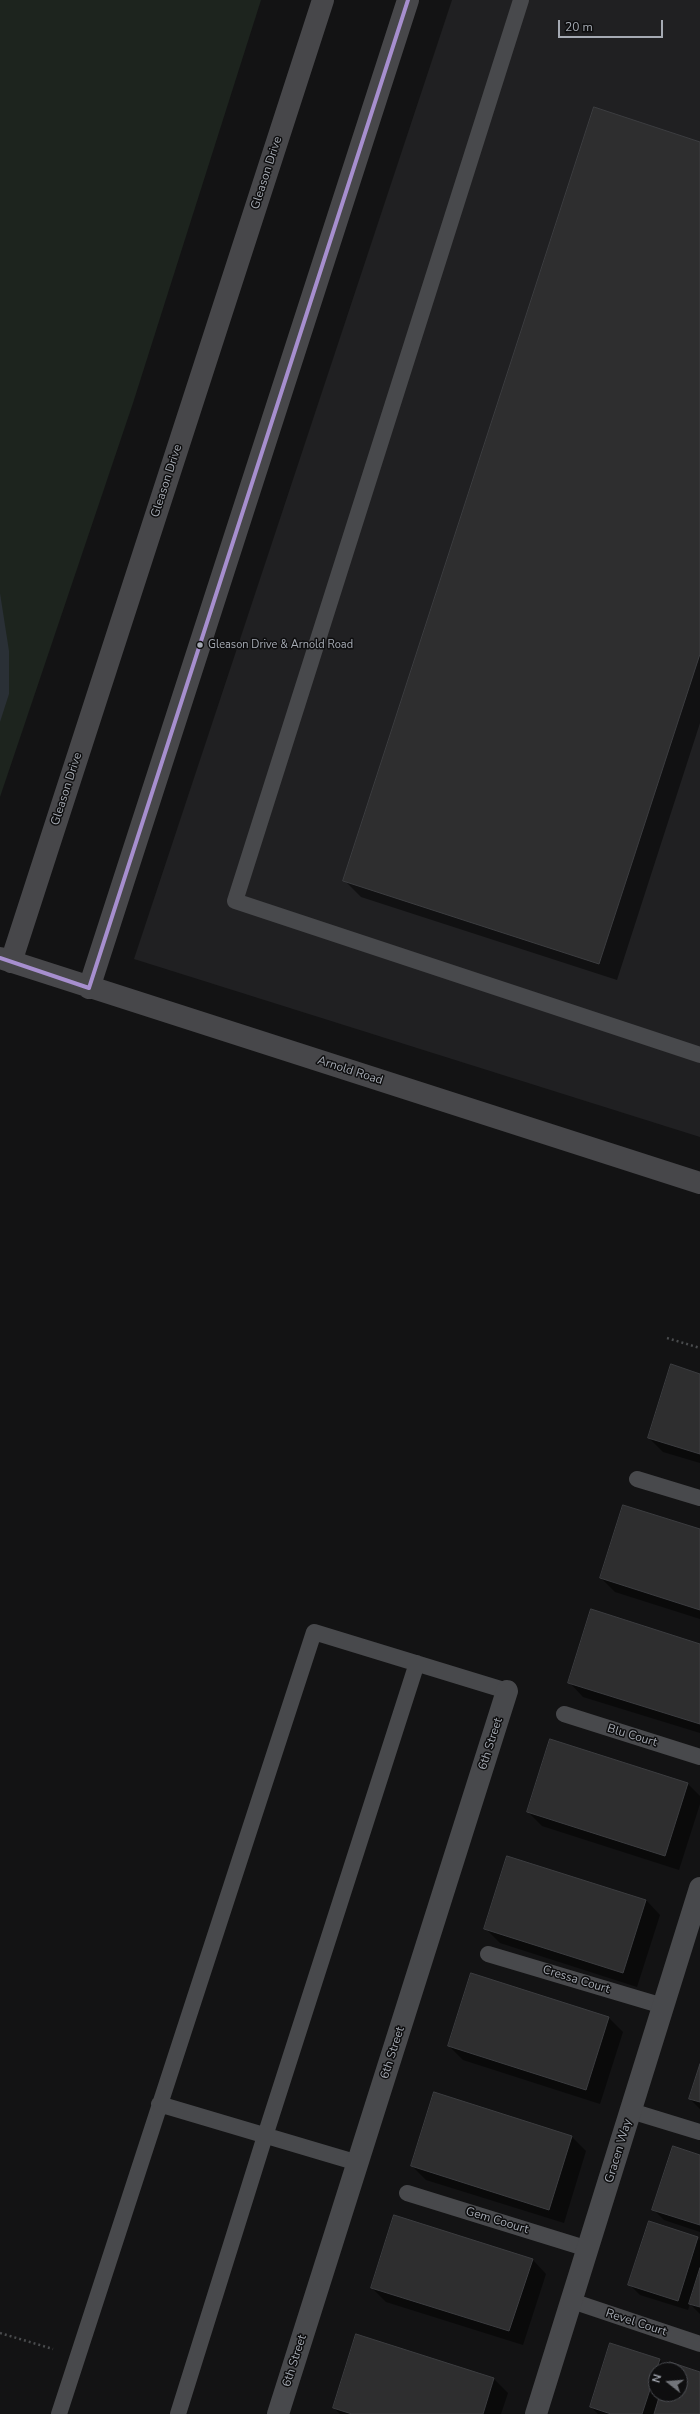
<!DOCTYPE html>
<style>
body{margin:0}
#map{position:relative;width:700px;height:2414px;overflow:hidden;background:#131314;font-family:"Nunito Sans",sans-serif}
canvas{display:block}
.north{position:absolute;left:648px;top:2362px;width:40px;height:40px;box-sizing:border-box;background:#0e0e0f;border:1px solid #4a4c51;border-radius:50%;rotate:287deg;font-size:11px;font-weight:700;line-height:16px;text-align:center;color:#a5aab3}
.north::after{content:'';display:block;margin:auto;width:14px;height:18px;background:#72757b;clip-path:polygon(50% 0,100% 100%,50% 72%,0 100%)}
.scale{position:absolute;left:558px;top:20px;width:105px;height:18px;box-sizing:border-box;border:2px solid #a5aab3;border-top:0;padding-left:5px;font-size:12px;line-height:14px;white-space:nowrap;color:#a5aab3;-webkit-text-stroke:3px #0e0e0f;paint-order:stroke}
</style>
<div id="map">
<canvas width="700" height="2414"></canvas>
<div class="north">N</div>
<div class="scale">20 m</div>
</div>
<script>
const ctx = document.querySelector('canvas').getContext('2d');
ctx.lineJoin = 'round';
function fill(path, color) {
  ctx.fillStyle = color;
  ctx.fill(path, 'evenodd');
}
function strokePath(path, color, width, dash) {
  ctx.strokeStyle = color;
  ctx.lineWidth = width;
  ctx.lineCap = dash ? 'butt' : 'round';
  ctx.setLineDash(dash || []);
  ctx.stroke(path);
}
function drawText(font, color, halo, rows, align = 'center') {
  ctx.font = font + ' "Nunito Sans",sans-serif';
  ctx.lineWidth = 3;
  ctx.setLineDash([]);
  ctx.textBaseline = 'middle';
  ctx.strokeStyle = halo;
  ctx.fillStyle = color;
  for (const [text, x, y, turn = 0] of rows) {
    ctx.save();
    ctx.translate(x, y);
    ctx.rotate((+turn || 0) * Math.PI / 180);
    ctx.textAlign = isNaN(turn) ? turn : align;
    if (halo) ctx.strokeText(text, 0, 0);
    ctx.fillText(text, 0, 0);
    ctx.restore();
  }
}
fill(new Path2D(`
 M 452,0 L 700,0 L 700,1137 L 134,959 Z`), '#202022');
fill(new Path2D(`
 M 0,0 L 261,0 L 133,403 L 0,797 Z`), '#1d241e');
fill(new Path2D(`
 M 0,593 L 9,651 L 9,694 L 0,722 Z`), '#2a3036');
fill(new Path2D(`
 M 700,143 L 700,723 L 617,980 L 361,897 L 344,880 Z
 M 700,1375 L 700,1463 L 663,1452 L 649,1438 Z
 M 700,1530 L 700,1619 L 615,1592 L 601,1578 Z
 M 700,1645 L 700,1733 L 583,1697 L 569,1682 Z
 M 551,1740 L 688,1784 L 700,1796 L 700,1804 L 679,1870 L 542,1826 L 528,1812 Z
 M 646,1900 L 660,1915 L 637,1987 L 500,1943 L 486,1929 Z
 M 608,2017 L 623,2032 L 600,2104 L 463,2060 L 449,2046 Z
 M 700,2067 L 700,2109 L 690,2099 Z
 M 435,2094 L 572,2137 L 586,2151 L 564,2223 L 426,2180 L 412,2166 Z
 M 700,2156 L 700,2232 L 664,2220 L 654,2210 Z
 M 649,2222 L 700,2240 L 700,2314 L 690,2304 L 688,2310 L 640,2295 L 630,2285 Z
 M 532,2259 L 546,2274 L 523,2345 L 386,2302 L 372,2288 Z
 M 356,2336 L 494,2379 L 508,2393 L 501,2414 L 340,2414 L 334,2408 Z
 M 659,2360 L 669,2369 L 670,2364 L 700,2373 L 700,2414 L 598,2414 L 591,2407 ZM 656,2370 L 680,2370 L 680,2394 L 656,2394 Z`), '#0007');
const building = new Path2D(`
 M 594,107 L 700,142 L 700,654 L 599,964 L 343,881 Z
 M 671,1364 L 700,1374 L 700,1454 L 648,1438 Z
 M 623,1505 L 700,1529 L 700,1610 L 600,1578 Z
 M 591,1609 L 700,1644 L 700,1724 L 568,1683 Z
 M 550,1739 L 688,1783 L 665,1856 L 527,1812 Z
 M 507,1856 L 646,1900 L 623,1973 L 484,1929 Z
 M 471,1973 L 609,2017 L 586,2090 L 448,2046 Z
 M 700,2064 L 700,2102 L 689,2099 Z
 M 434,2092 L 572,2136 L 549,2210 L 411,2166 Z
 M 673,2146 L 700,2155 L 700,2225 L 652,2210 Z
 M 394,2215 L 533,2259 L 509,2331 L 371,2288 Z
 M 649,2221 L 698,2237 L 678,2301 L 628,2285 Z
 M 700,2268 L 700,2307 L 689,2304 Z
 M 356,2334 L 494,2378 L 483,2414 L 352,2414 L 333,2408 Z
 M 610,2343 L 660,2359 L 642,2414 L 611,2414 L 590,2407 Z
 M 670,2362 L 700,2372 L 700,2414 L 654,2414 L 660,2394 L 680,2394 L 680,2370 L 667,2370 Z`);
fill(building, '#2e2e2f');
strokePath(building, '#3c3d40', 1);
strokePath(new Path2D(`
 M 667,1338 L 700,1348
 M 0,2333 L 53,2349`), '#494b4d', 2.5, [2, 3]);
strokePath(new Path2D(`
 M 521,0 L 235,901 L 700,1055
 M 637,1479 L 700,1498
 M 564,1714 L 700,1757
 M 488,1954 L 663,2006
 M 159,2104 L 358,2163
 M 631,2111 L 700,2132
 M 407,2193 L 588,2249
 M 572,2301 L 700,2344
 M 59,2414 L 314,1632 L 507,1691
 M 178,2414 L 265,2136 L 417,1663`), '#48494c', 16);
strokePath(new Path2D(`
 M 278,2414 L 507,1691
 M 536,2414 L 700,1888`), '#48494c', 22);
strokePath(new Path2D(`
 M 0,958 L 700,1183
 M 11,962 L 323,0
 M 89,988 L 408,0`), '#47474a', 22);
strokePath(new Path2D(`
 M 0,958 L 89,988 L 408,0`), '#a78fcf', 4);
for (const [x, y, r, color] of [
 [200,645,3.5,"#a5aab3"]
]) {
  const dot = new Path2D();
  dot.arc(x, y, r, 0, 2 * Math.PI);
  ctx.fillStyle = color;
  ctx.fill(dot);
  strokePath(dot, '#0e0e0f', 1.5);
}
drawText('11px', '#a5aab3', '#0e0e0f', [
 ["Gleason Drive & Arnold Road",208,645]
], 'left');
drawText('12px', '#a5aab3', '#0e0e0f', [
 ["Gleason Drive",267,173,-72],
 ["Gleason Drive",167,481,-72],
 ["Gleason Drive",67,789,-72],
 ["Arnold Road",350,1071,18],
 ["Blu Court",632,1736,17],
 ["6th Street",491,1744,-72],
 ["Cressa Court",576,1980,17],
 ["6th Street",393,2053,-72],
 ["Gracen Way",619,2151,-73],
 ["Gem Coourt",497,2221,17],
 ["Revel Court",636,2323,18],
 ["6th Street",295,2361,-72]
]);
</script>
